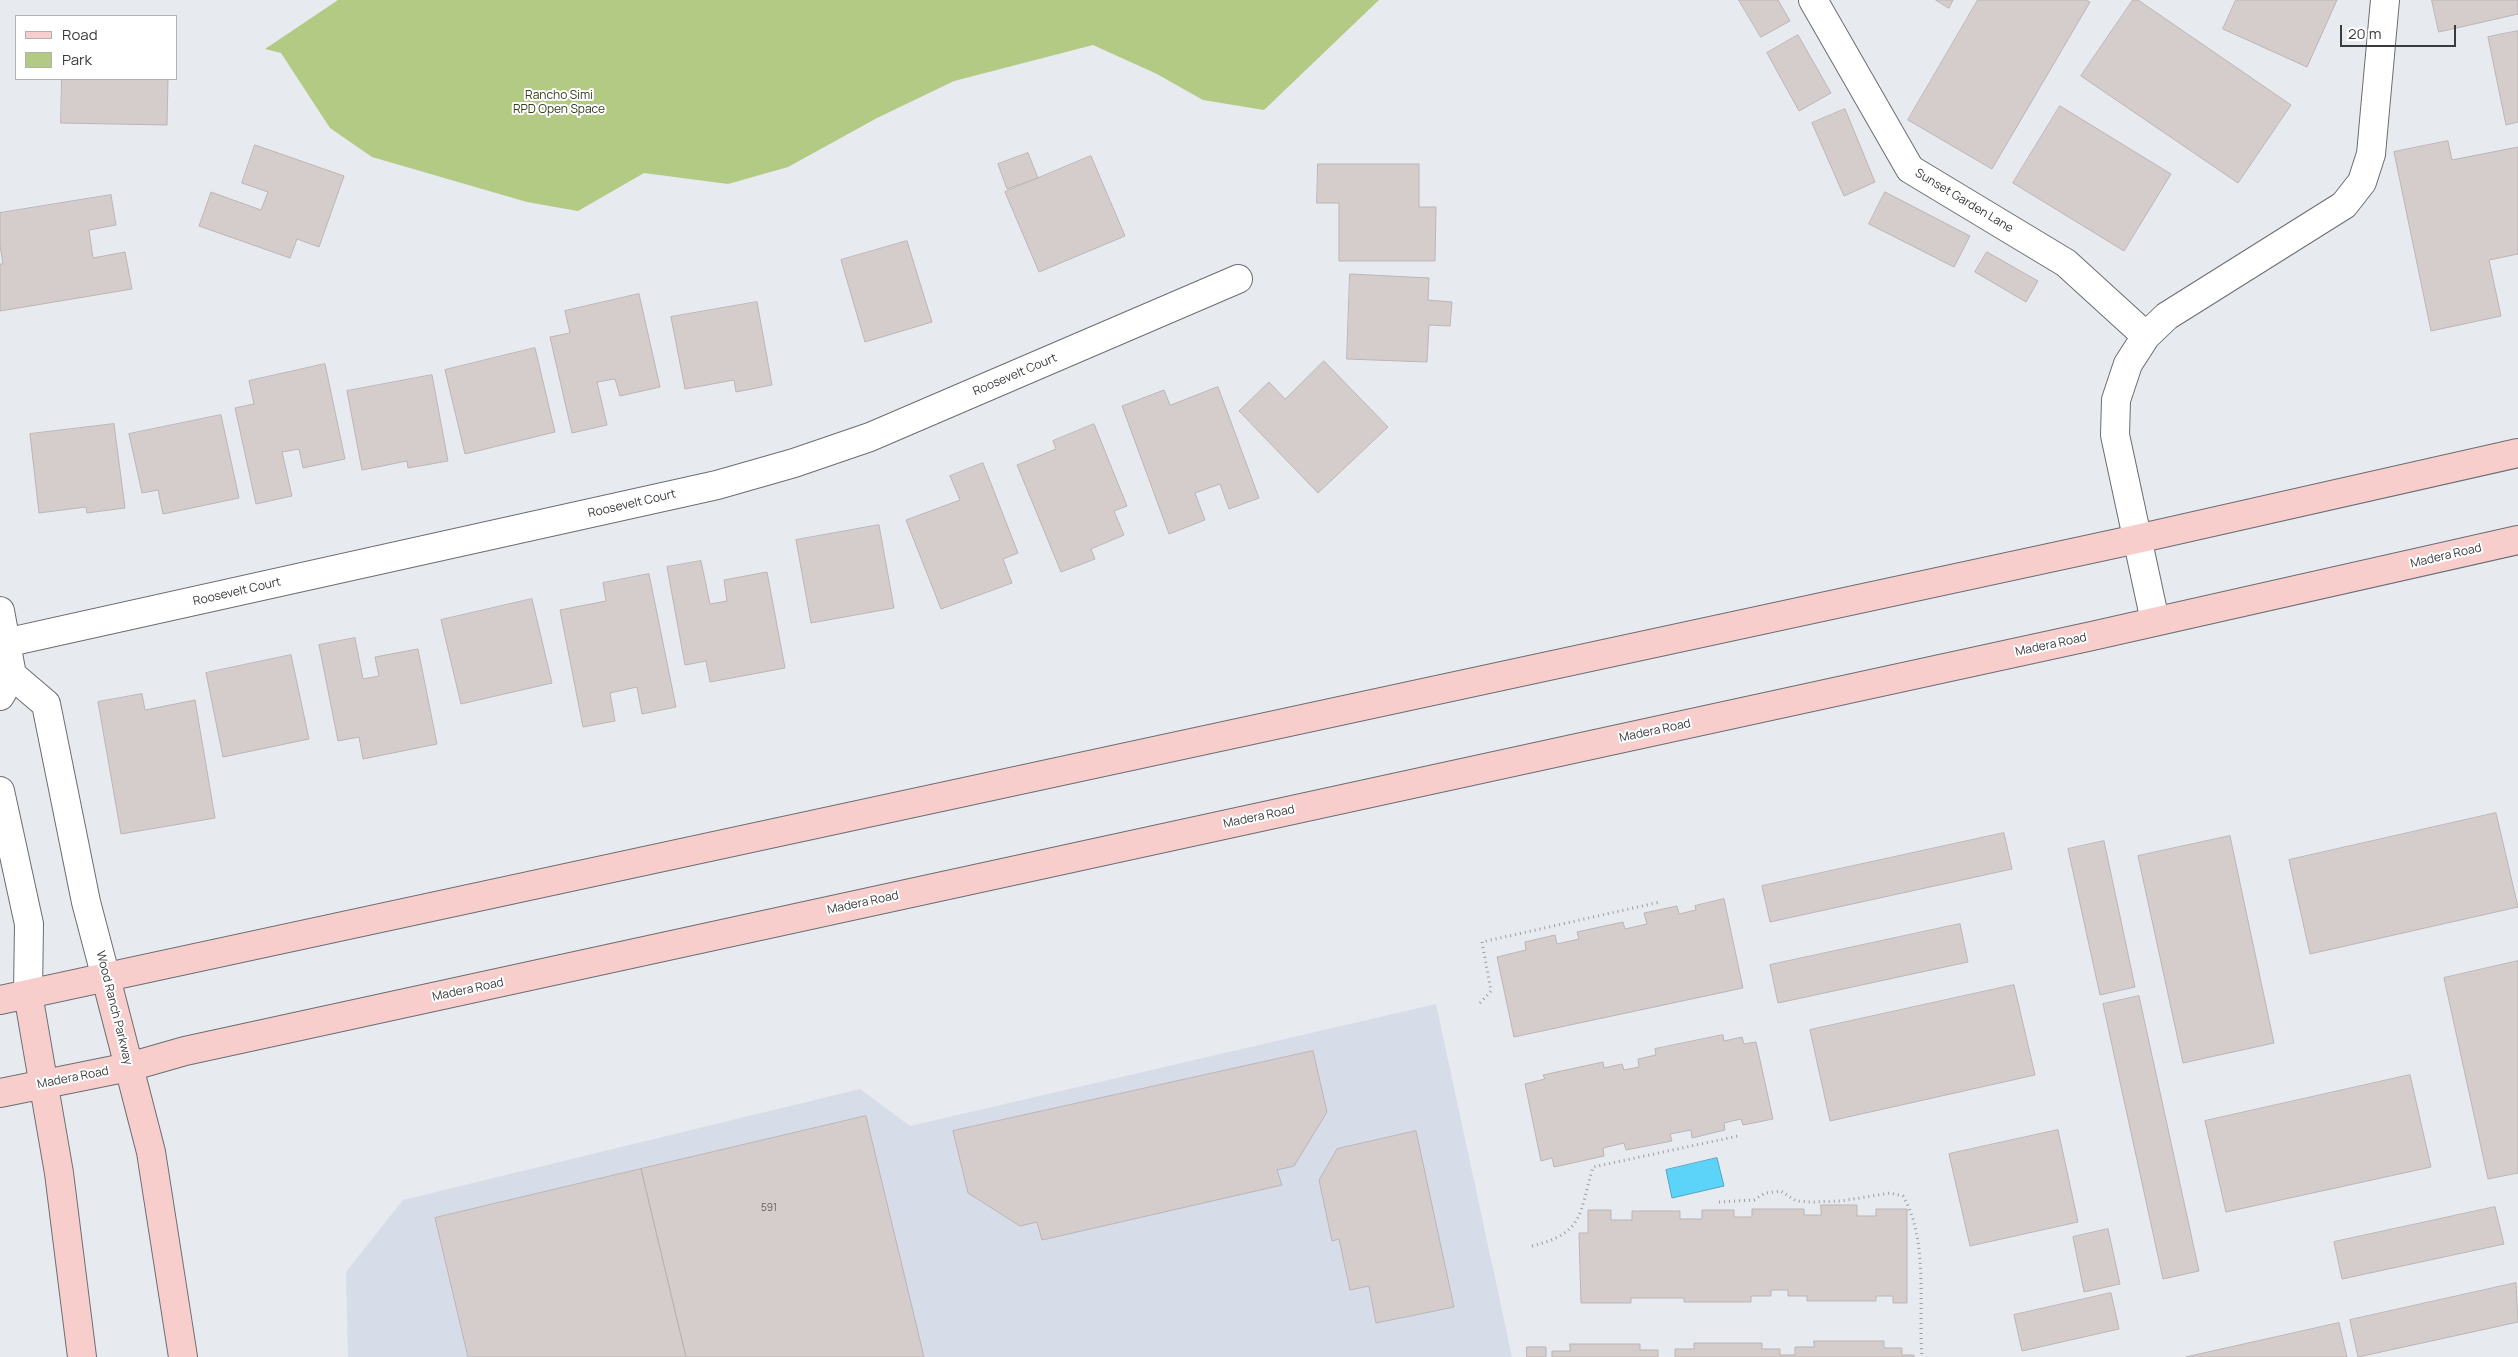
<!DOCTYPE html>
<style>
body{margin:0}
#map{position:relative;width:2518px;height:1357px;overflow:hidden;background:#e7eaef;font-family:Manrope,sans-serif}
canvas{display:block}
.legend{position:absolute;left:15px;top:15px;width:162px;height:65px;box-sizing:border-box;background:#fff;border:1px solid #b0b1b1;margin:0;padding:6px 9px;list-style:none;font-size:15px;color:#3a3b3d}
.legend li{display:flex;align-items:center;gap:10px;height:25px}
.legend b{width:25px;border:1px solid #b0b1b1}
.scale{position:absolute;left:2340px;top:25px;width:116px;height:22px;box-sizing:border-box;border:2px solid #3a3b3d;border-top:0;padding-left:6px;font-size:15px;line-height:18px;white-space:nowrap;color:#3a3b3d;-webkit-text-stroke:4px #fff;paint-order:stroke}
</style>
<div id="map">
<canvas width="2518" height="1357"></canvas>
<ul class="legend">
<li><b style="height:6px;background:#f8cecd"></b>Road</li>
<li><b style="height:14px;background:#b2ca83"></b>Park</li>
</ul>
<div class="scale">20 m</div>
</div>
<script>
const ctx = document.querySelector('canvas').getContext('2d');
ctx.lineJoin = 'round';
function fill(path, color) {
  ctx.fillStyle = color;
  ctx.fill(path, 'evenodd');
}
function strokePath(path, color, width, dash) {
  ctx.strokeStyle = color;
  ctx.lineWidth = width;
  ctx.lineCap = dash ? 'butt' : 'round';
  ctx.setLineDash(dash || []);
  ctx.stroke(path);
}
function drawText(font, color, halo, rows, align = 'center') {
  ctx.font = font + ' Manrope,sans-serif';
  ctx.lineWidth = 4;
  ctx.setLineDash([]);
  ctx.textBaseline = 'middle';
  ctx.strokeStyle = halo;
  ctx.fillStyle = color;
  for (const [text, x, y, turn = 0] of rows) {
    ctx.save();
    ctx.translate(x, y);
    ctx.rotate((+turn || 0) * Math.PI / 180);
    ctx.textAlign = isNaN(turn) ? turn : align;
    if (halo) ctx.strokeText(text, 0, 0);
    ctx.fillText(text, 0, 0);
    ctx.restore();
  }
}
fill(new Path2D(`
 M 1436,1004 L 1512,1357 L 348,1357 L 346,1272 L 403,1200 L 860,1089 L 910,1126 Z`), '#d6dce8');
fill(new Path2D(`
 M 338,0 L 1379,0 L 1264,110 L 1203,100 L 1157,74 L 1093,45 L 954,81 L 877,118 L 788,167 L 728,184 L 644,173 L 578,211 L 527,202 L 372,157 L 330,128 L 281,53 L 265,49 Z`), '#b2ca83');
const water = new Path2D(`
 M 1717,1158 L 1724,1186 L 1672,1198 L 1666,1170 Z`);
fill(water, '#5cd3f8');
strokePath(water, '#52a5c0', 1);
const building = new Path2D(`
 M 1739,0 L 1778,0 L 1790,21 L 1761,37 Z
 M 1936,0 L 1953,0 L 1949,8 Z
 M 1978,0 L 2086,0 L 2090,2 L 1992,169 L 1908,120 Z
 M 2133,0 L 2138,0 L 2291,105 L 2238,183 L 2081,76 Z
 M 2236,0 L 2337,0 L 2307,67 L 2223,29 Z
 M 2432,0 L 2518,0 L 2518,14 L 2439,32 Z
 M 2518,31 L 2518,122 L 2506,125 L 2488,37 Z
 M 1798,35 L 1831,93 L 1799,111 L 1767,53 Z
 M 62,79 L 168,79 L 167,125 L 61,123 Z
 M 2060,106 L 2171,174 L 2124,251 L 2013,183 Z
 M 1845,109 L 1875,182 L 1844,196 L 1812,123 Z
 M 2448,141 L 2452,160 L 2518,147 L 2518,254 L 2489,260 L 2501,316 L 2431,331 L 2394,152 Z
 M 255,145 L 344,176 L 319,247 L 297,239 L 290,258 L 199,226 L 211,192 L 261,210 L 268,192 L 242,183 Z
 M 1028,153 L 1038,178 L 1007,189 L 998,164 Z
 M 1091,156 L 1125,236 L 1039,272 L 1005,192 Z
 M 1318,164 L 1419,164 L 1419,207 L 1436,207 L 1435,261 L 1339,261 L 1339,203 L 1317,203 Z
 M 1885,192 L 1970,236 L 1954,267 L 1869,224 Z
 M 111,195 L 116,225 L 89,230 L 93,258 L 125,252 L 132,289 L 0,311 L 0,264 L 3,264 L 0,245 L 0,213 Z
 M 907,241 L 932,322 L 865,342 L 841,260 Z
 M 1987,252 L 2038,281 L 2026,302 L 1975,272 Z
 M 1350,274 L 1429,278 L 1428,300 L 1452,302 L 1450,326 L 1429,325 L 1427,362 L 1347,359 Z
 M 639,294 L 660,387 L 620,396 L 615,379 L 597,382 L 607,425 L 572,433 L 550,337 L 570,333 L 565,311 Z
 M 757,302 L 772,385 L 736,392 L 734,380 L 685,389 L 671,317 Z
 M 535,348 L 555,432 L 465,454 L 445,370 Z
 M 1324,361 L 1388,427 L 1318,493 L 1239,411 L 1269,382 L 1285,399 Z
 M 325,364 L 345,459 L 303,468 L 299,449 L 282,452 L 292,496 L 256,504 L 235,408 L 254,404 L 249,381 Z
 M 432,375 L 448,461 L 408,468 L 407,461 L 362,470 L 347,391 Z
 M 1218,387 L 1259,498 L 1229,509 L 1220,484 L 1195,493 L 1205,520 L 1169,534 L 1122,406 L 1164,390 L 1170,405 Z
 M 221,415 L 239,498 L 163,514 L 158,490 L 142,493 L 129,434 Z
 M 114,424 L 125,508 L 87,513 L 86,507 L 39,513 L 30,434 Z
 M 1094,424 L 1127,506 L 1114,511 L 1124,535 L 1091,549 L 1095,559 L 1061,572 L 1017,465 L 1056,449 L 1053,441 Z
 M 983,463 L 1018,553 L 1003,559 L 1012,583 L 941,609 L 906,520 L 960,500 L 950,476 Z
 M 879,525 L 894,608 L 811,623 L 796,540 Z
 M 701,561 L 710,604 L 727,601 L 724,580 L 767,572 L 785,668 L 710,682 L 706,661 L 685,665 L 667,567 Z
 M 649,574 L 676,707 L 642,714 L 637,687 L 610,693 L 615,721 L 583,727 L 560,610 L 606,601 L 603,583 Z
 M 532,599 L 552,683 L 461,704 L 441,620 Z
 M 355,638 L 363,679 L 379,676 L 375,657 L 418,649 L 437,744 L 363,759 L 359,737 L 338,741 L 319,645 Z
 M 291,655 L 309,739 L 223,757 L 206,673 Z
 M 142,694 L 145,710 L 195,700 L 215,818 L 121,834 L 98,702 Z
 M 2496,813 L 2518,907 L 2310,954 L 2289,860 Z
 M 2004,833 L 2012,869 L 1770,922 L 1762,886 Z
 M 2230,836 L 2274,1043 L 2183,1063 L 2138,856 Z
 M 2104,841 L 2135,987 L 2100,995 L 2068,849 Z
 M 1724,899 L 1743,988 L 1514,1037 L 1497,957 L 1526,950 L 1525,942 L 1555,935 L 1557,944 L 1579,939 L 1577,932 L 1623,922 L 1625,929 L 1647,924 L 1644,913 L 1677,906 L 1679,914 L 1696,910 L 1695,906 Z
 M 1960,924 L 1968,962 L 1778,1003 L 1770,965 Z
 M 2518,961 L 2518,1173 L 2488,1179 L 2444,978 Z
 M 2014,985 L 2035,1075 L 1830,1121 L 1810,1030 Z
 M 2139,996 L 2199,1271 L 2163,1279 L 2103,1004 Z
 M 1723,1035 L 1724,1041 L 1742,1037 L 1744,1044 L 1756,1042 L 1773,1119 L 1743,1125 L 1741,1119 L 1724,1123 L 1725,1130 L 1692,1138 L 1691,1130 L 1670,1134 L 1672,1141 L 1626,1150 L 1624,1143 L 1603,1148 L 1604,1156 L 1554,1167 L 1552,1158 L 1541,1161 L 1525,1084 L 1545,1079 L 1543,1075 L 1603,1062 L 1604,1068 L 1622,1064 L 1624,1070 L 1639,1067 L 1638,1059 L 1656,1055 L 1655,1049 Z
 M 1313,1051 L 1327,1112 L 1294,1166 L 1277,1170 L 1282,1185 L 1042,1240 L 1037,1222 L 1020,1226 L 968,1193 L 953,1131 Z
 M 2410,1075 L 2431,1167 L 2226,1212 L 2205,1121 Z
 M 866,1116 L 924,1357 L 686,1357 L 641,1169 Z
 M 2058,1130 L 2078,1222 L 1970,1246 L 1949,1154 Z
 M 1416,1131 L 1454,1307 L 1376,1323 L 1369,1286 L 1350,1290 L 1339,1239 L 1332,1241 L 1319,1180 L 1337,1149 Z
 M 641,1169 L 686,1357 L 468,1357 L 435,1218 Z
 M 1821,1205 L 1857,1205 L 1857,1216 L 1876,1216 L 1876,1209 L 1907,1209 L 1907,1303 L 1893,1303 L 1893,1296 L 1876,1296 L 1876,1301 L 1807,1301 L 1807,1296 L 1788,1296 L 1788,1290 L 1771,1290 L 1771,1296 L 1751,1296 L 1751,1302 L 1684,1302 L 1684,1298 L 1631,1298 L 1631,1303 L 1581,1303 L 1579,1233 L 1588,1233 L 1588,1210 L 1611,1210 L 1611,1220 L 1632,1220 L 1632,1211 L 1680,1211 L 1680,1219 L 1702,1219 L 1702,1210 L 1734,1210 L 1734,1217 L 1752,1217 L 1752,1209 L 1804,1209 L 1804,1215 L 1821,1215 Z
 M 2495,1207 L 2504,1244 L 2342,1279 L 2334,1242 Z
 M 2108,1229 L 2120,1284 L 2084,1292 L 2073,1237 Z
 M 2516,1283 L 2518,1322 L 2358,1357 L 2350,1320 Z
 M 2111,1293 L 2119,1329 L 2022,1351 L 2014,1315 Z
 M 2339,1323 L 2347,1357 L 2186,1357 Z
 M 1814,1341 L 1884,1341 L 1884,1348 L 1902,1348 L 1902,1355 L 1914,1355 L 1914,1357 L 1675,1357 L 1675,1349 L 1694,1349 L 1694,1343 L 1762,1343 L 1762,1349 L 1780,1349 L 1780,1355 L 1795,1355 L 1795,1347 L 1814,1347 Z
 M 1570,1344 L 1640,1344 L 1640,1350 L 1658,1350 L 1658,1357 L 1552,1357 L 1552,1351 L 1570,1351 Z
 M 1527,1347 L 1546,1347 L 1546,1357 L 1527,1357 Z`);
fill(building, '#d4cdcc');
strokePath(building, '#bcb5b5', 1);
const minor = new Path2D(`
 M 1813,0 L 1910,169 L 2066,263 L 2146,336
 M 0,611 L 12,675 L 0,696
 M 2155,621 L 2115,435 L 2116,400 L 2128,364 L 2146,336 L 2167,316 L 2344,205 L 2362,182 L 2371,154 L 2385,0
 M 0,644 L 717,485 L 794,463 L 870,437 L 1238,279
 M 12,675 L 46,704 L 86,902 L 106,978
 M 0,791 L 29,924 L 28,994`);
const secondary = new Path2D(`
 M 106,978 L 151,1152 L 183,1357
 M 28,994 L 59,1173 L 82,1357
 M 0,1000 L 2137,539 L 2518,453
 M 0,1093 L 129,1067 L 185,1051 L 2092,636 L 2518,540`);
strokePath(minor, '#6b6d72', 30);
strokePath(secondary, '#6b6d72', 30);
strokePath(new Path2D(`
 M 1480,1003 L 1491,991 L 1482,942 L 1660,902
 M 1719,1202 L 1754,1200 L 1765,1193 L 1781,1191 L 1796,1201 L 1811,1202 L 1841,1201 L 1890,1193 L 1903,1196 C 1929,1240 1918,1307 1922,1357
 M 1532,1246 C 1585,1233 1579,1213 1593,1167 L 1738,1136`), '#9b9da0', 3, [1, 4]);
strokePath(minor, '#fff', 28);
strokePath(secondary, '#f8cecd', 28);
drawText('10px', '#606061', null, [
 ["591",769,1208]
]);
drawText('12px', '#323d18', '#fff', [
 ["Rancho Simi",559,96],
 ["RPD Open Space",559,110]
]);
drawText('12px', '#3a3b3d', '#fff', [
 ["Sunset Garden Lane",1964,201,31],
 ["Roosevelt Court",1015,375,-23],
 ["Roosevelt Court",632,504,-13],
 ["Madera Road",2446,556,-13],
 ["Roosevelt Court",237,592,-13],
 ["Madera Road",2051,645,-12],
 ["Madera Road",1655,731,-12],
 ["Madera Road",1259,817,-12],
 ["Madera Road",863,903,-12],
 ["Madera Road",468,990,-12],
 ["Wood Ranch Parkway",114,1008,76],
 ["Madera Road",73,1078,-11]
]);
</script>
